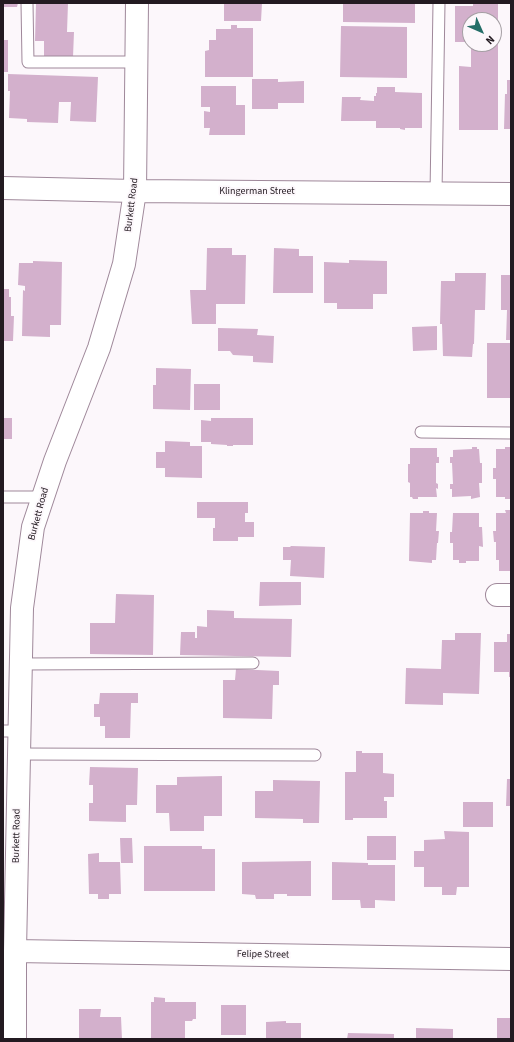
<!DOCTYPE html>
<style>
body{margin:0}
#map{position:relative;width:514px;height:1042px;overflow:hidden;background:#fcf7fb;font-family:"Source Sans 3",sans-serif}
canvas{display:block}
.frame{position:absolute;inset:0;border:4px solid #231a21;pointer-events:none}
.north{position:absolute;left:462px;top:12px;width:40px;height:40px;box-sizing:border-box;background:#fcf7fb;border:1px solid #a59fa4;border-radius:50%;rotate:135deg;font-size:11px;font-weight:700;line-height:16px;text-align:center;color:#231a21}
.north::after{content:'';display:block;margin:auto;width:14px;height:18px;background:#246e68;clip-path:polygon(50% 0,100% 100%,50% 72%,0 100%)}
</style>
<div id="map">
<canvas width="514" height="1042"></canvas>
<div class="frame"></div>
<div class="north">N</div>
</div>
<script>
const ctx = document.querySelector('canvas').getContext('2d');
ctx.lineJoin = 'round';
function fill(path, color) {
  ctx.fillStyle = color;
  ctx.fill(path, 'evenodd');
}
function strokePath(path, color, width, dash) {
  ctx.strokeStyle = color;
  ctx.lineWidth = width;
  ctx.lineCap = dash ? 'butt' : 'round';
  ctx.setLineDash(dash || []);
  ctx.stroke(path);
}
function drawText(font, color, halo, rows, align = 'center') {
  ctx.font = font + ' "Source Sans 3",sans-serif';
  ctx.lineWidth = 3.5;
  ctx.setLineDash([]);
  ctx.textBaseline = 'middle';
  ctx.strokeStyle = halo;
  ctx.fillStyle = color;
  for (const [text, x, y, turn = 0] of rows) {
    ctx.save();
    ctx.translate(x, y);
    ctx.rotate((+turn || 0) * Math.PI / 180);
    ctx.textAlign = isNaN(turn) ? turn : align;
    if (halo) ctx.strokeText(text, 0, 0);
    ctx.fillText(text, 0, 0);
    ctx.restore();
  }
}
fill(new Path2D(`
 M 3,3 L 18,3 L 17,7 L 3,7 Z
 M 36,3 L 68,3 L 67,32 L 74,32 L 73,57 L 44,56 L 44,41 L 35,41 Z
 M 224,3 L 262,3 L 261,21 L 224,21 Z
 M 343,3 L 415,3 L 415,23 L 343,22 Z
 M 473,3 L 498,3 L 498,130 L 459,130 L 459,66 L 471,67 L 471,44 L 494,44 L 494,20 L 470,20 L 470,42 L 455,42 L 455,6 L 473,6 Z
 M 231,25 L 237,25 L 237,28 L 253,28 L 253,77 L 205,77 L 205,51 L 209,50 L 209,40 L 216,40 L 216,29 L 231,29 Z
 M 341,26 L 407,27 L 407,78 L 340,77 Z
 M 3,40 L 8,40 L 8,72 L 3,72 Z
 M 8,74 L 98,77 L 96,122 L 70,121 L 71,102 L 59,102 L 58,123 L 27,122 L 27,119 L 9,118 L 10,91 L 8,91 Z
 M 252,79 L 278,79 L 278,82 L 304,81 L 304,103 L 278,103 L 278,109 L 252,109 Z
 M 507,80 L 511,80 L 511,129 L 504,129 L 505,94 L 507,94 Z
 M 201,86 L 236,86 L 236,105 L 245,105 L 245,135 L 209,135 L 210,128 L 204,128 L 204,111 L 210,112 L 210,107 L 201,107 Z
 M 377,87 L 395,87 L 395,92 L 422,93 L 422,128 L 405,128 L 405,130 L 400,129 L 400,128 L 376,128 L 376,121 L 341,121 L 342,97 L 361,97 L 360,100 L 374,101 L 374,96 L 376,96 L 376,93 L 377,93 Z
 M 207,248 L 232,248 L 232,255 L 246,255 L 245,304 L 216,304 L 216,324 L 192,324 L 190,290 L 206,290 Z
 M 274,248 L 299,249 L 299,256 L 313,256 L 313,293 L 273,293 Z
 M 349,260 L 387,261 L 387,294 L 373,294 L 373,309 L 337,309 L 337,303 L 324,303 L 324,262 L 349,263 Z
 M 33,261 L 62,262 L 61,325 L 50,325 L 50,337 L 22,336 L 23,290 L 25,291 L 25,286 L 18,285 L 19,263 L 33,263 Z
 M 455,273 L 486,273 L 485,310 L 475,310 L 474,344 L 473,344 L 472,357 L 443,356 L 442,324 L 440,324 L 441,281 L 455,281 Z
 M 501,275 L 511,275 L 511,340 L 506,340 L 507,310 L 501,310 Z
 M 3,289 L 9,289 L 9,297 L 11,297 L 11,316 L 14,316 L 13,341 L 3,341 Z
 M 437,326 L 437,350 L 413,351 L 412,327 Z
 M 218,328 L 258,329 L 257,335 L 274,336 L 273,363 L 253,362 L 253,356 L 233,355 L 230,351 L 218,351 Z
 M 487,343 L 511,343 L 511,398 L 487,398 Z
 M 156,368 L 191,369 L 190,410 L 153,409 L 153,385 L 156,385 Z
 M 194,384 L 220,384 L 220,410 L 194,410 Z
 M 3,418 L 12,418 L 12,439 L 3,439 Z
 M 211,418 L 253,418 L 253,445 L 233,445 L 233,446 L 227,446 L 227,445 L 211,444 L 211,442 L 201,442 L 201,420 L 211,421 Z
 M 165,441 L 190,442 L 190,446 L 202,446 L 202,478 L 165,477 L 165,468 L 156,468 L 156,452 L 165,452 Z
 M 472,447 L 477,447 L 477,449 L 479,449 L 480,463 L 482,463 L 482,483 L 479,483 L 480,497 L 471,499 L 471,496 L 452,497 L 452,489 L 450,489 L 450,484 L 453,484 L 452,463 L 450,463 L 450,457 L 453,457 L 453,450 L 472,449 Z
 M 505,447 L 511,447 L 511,499 L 505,499 L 505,497 L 496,497 L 496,479 L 493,479 L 493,468 L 496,468 L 496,449 L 505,449 Z
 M 410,448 L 437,448 L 437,457 L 439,457 L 439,463 L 436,463 L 436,483 L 438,484 L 438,489 L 436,488 L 437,497 L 418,497 L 418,499 L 413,499 L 412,497 L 410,497 L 410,483 L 408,482 L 408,464 L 410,464 Z
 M 197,502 L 248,502 L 248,513 L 245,513 L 245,522 L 254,522 L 254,537 L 238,537 L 238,541 L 213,541 L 213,528 L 215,528 L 215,518 L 197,518 Z
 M 505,510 L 511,510 L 511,571 L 499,571 L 499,560 L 496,560 L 496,542 L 494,542 L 493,531 L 496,531 L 496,513 L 506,513 Z
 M 423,511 L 429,511 L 429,513 L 437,513 L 436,531 L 439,531 L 438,543 L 437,543 L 436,560 L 432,560 L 432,563 L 409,561 L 410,513 L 423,513 Z
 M 453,513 L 479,513 L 479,527 L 482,527 L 483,547 L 479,546 L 479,561 L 466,561 L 466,563 L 459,563 L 459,560 L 453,560 L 453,543 L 450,543 L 450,532 L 452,532 Z
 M 291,546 L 325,547 L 324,578 L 290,576 L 291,560 L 283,560 L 283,547 L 290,547 Z
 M 260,582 L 301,582 L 301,605 L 259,606 Z
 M 116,594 L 154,595 L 153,655 L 90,654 L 90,623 L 115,623 Z
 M 207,610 L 234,611 L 234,618 L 292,619 L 291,657 L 180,655 L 181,632 L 195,632 L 195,638 L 197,638 L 197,626 L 207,627 Z
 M 455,633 L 481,633 L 479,694 L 443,693 L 443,705 L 405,704 L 406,668 L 441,669 L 442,640 L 455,640 Z
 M 507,634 L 511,634 L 511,677 L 509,677 L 509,672 L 494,672 L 494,642 L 507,642 Z
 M 236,669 L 279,671 L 279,685 L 273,685 L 272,719 L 223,718 L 223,680 L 235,680 Z
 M 100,693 L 138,693 L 138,703 L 131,703 L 130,738 L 105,738 L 105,726 L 100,726 L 100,717 L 94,717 L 94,704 L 99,704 Z
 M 356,751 L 362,751 L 362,753 L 383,753 L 383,773 L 394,774 L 394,797 L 384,797 L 384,801 L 387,801 L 387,818 L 353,818 L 353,820 L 345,820 L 345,772 L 356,772 Z
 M 90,767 L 138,768 L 137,805 L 126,805 L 126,822 L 89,821 L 89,803 L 93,803 L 93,785 L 89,785 Z
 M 222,776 L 222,816 L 204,816 L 204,831 L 170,831 L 169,813 L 156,813 L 156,785 L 177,785 L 177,777 Z
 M 507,779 L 511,779 L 511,806 L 506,806 Z
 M 273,780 L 320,781 L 319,823 L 303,823 L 303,819 L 255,818 L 255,791 L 273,791 Z
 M 463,802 L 493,802 L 493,827 L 463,827 Z
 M 444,831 L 469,832 L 469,887 L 457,887 L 456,895 L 442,895 L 442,887 L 424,887 L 424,867 L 414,867 L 414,851 L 424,851 L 424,840 L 445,839 Z
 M 367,836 L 396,836 L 396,860 L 367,860 Z
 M 120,838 L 132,838 L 133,863 L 121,863 Z
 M 144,846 L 202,846 L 202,849 L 215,849 L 215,891 L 144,891 Z
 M 99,853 L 99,862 L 120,862 L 121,894 L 109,894 L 109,899 L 98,899 L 98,894 L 89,894 L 88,854 Z
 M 311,861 L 311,896 L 287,896 L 287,894 L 274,894 L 274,899 L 256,899 L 255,895 L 242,894 L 242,862 Z
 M 332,862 L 368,863 L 368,865 L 395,865 L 395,901 L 375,900 L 375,908 L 361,908 L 360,900 L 332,900 Z
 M 154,997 L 165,998 L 165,1002 L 196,1002 L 196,1019 L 193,1019 L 192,1021 L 185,1021 L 185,1039 L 151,1039 L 151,1002 L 154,1002 Z
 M 221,1005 L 246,1005 L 246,1035 L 221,1035 Z
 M 79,1009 L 101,1009 L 100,1017 L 121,1017 L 122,1039 L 79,1039 Z
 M 497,1018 L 511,1018 L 511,1039 L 497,1039 Z
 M 286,1021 L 286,1023 L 301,1023 L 301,1039 L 266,1039 L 266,1022 Z
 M 416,1028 L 453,1029 L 453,1039 L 416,1039 Z
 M 348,1033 L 394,1034 L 394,1039 L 347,1039 Z`), '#d3b0cc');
const lane = new Path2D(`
 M 27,3 L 28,62 L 137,62
 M 436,193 L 439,3
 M 421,432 L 511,433
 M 3,497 L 43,497
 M 21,664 L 253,663
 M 3,731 L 19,731
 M 19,754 L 315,755`);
const street = new Path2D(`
 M 3,188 L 135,191 L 511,194
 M 497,595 L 511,595
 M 15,951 L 511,959
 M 15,1039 L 15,951 L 22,608 L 33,527 L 55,461 L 99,348 L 124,264 L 135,191 L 137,3`);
strokePath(lane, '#9f889a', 13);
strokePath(street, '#9f889a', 24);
strokePath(lane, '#fff', 11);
strokePath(street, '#fff', 22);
drawText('10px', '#231a21', '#fcf7fb', [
 ["Klingerman Street",257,192],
 ["Burkett Road",132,205,-83],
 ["Burkett Road",39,514,-75],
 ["Burkett Road",17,836,-89],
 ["Felipe Street",263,955,1]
]);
</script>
